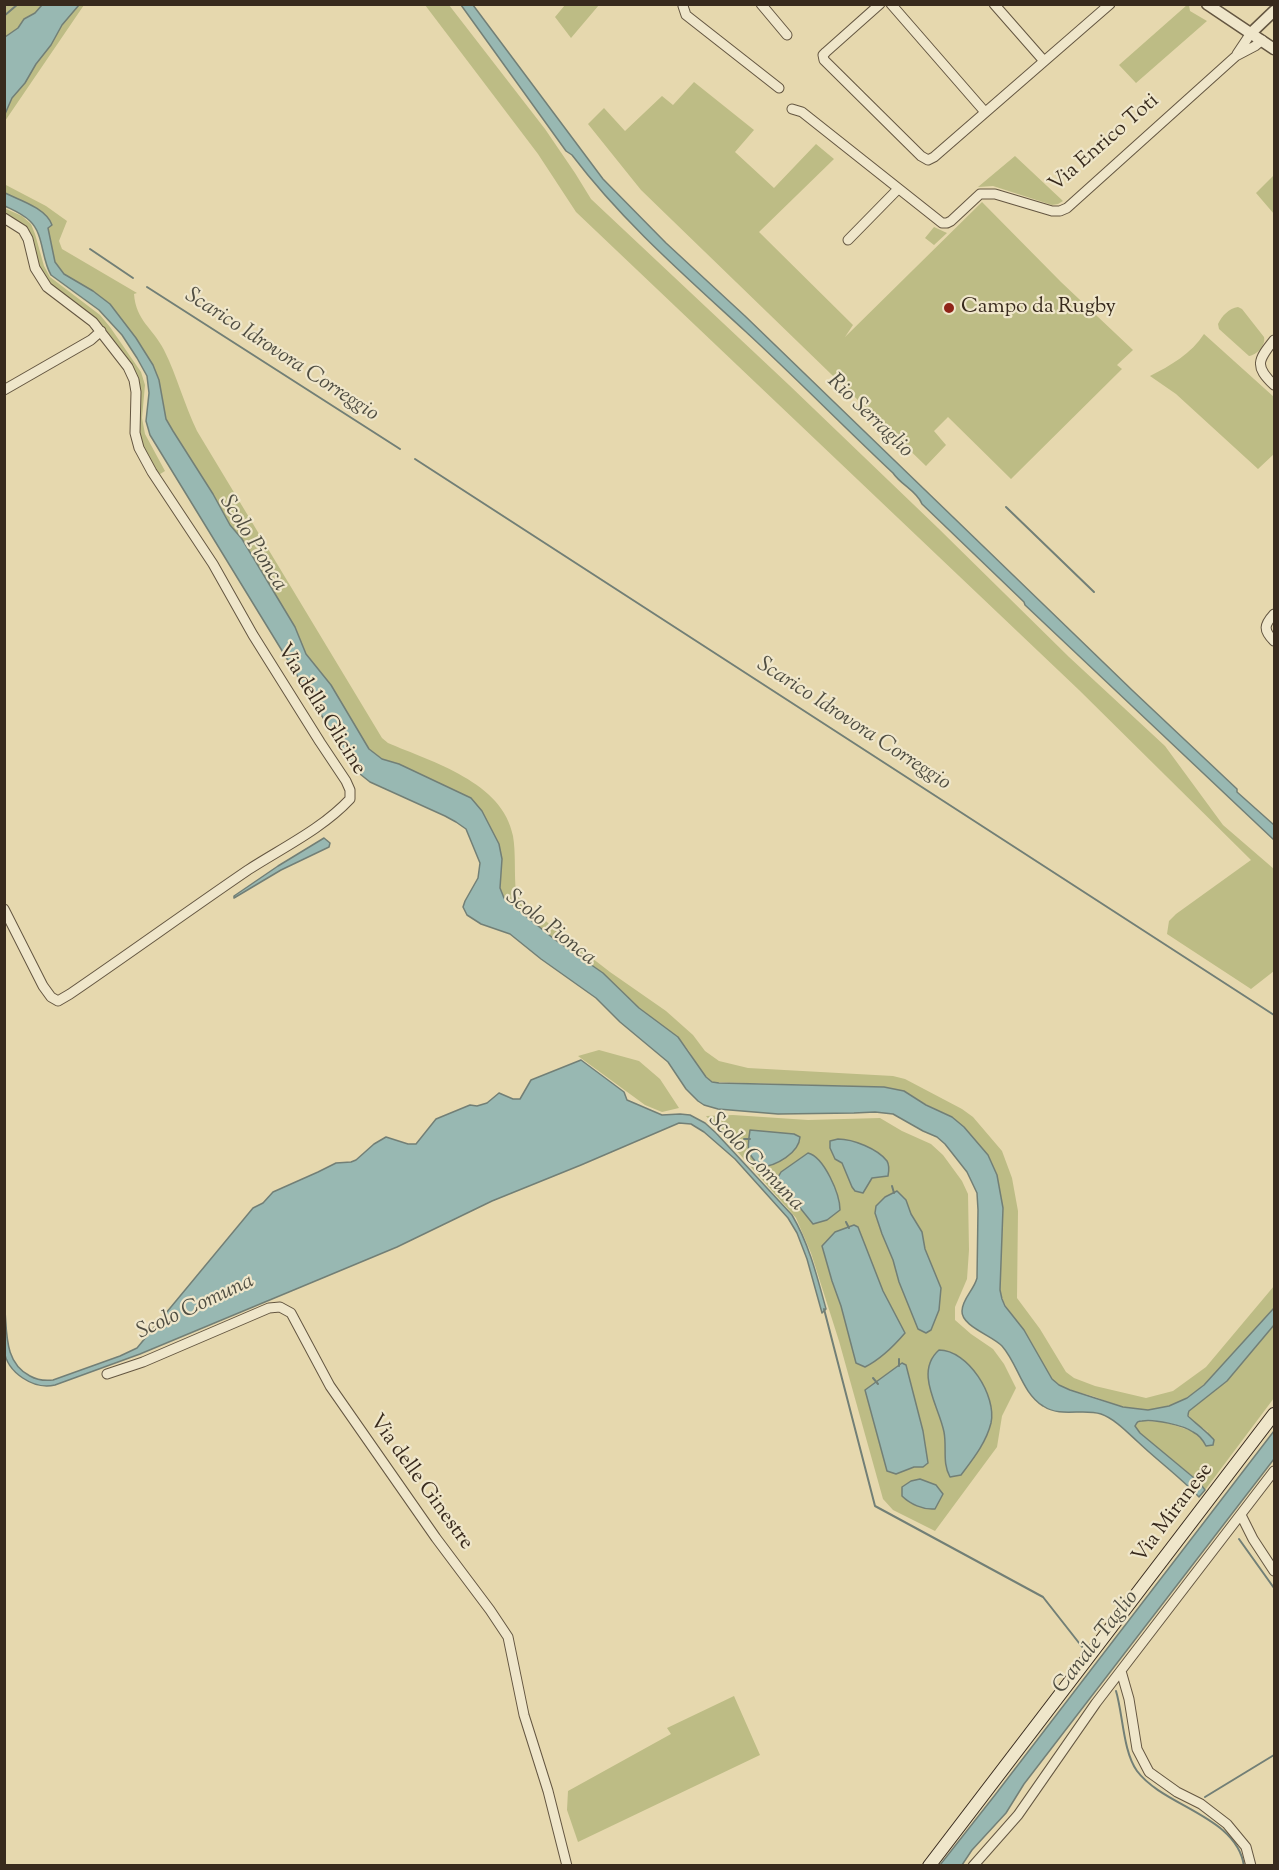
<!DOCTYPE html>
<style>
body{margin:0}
#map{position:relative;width:1279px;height:1870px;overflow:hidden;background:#e6d8ae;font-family:"Sorts Mill Goudy",serif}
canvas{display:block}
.frame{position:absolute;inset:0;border:6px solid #382a1d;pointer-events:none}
</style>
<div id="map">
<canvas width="1279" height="1870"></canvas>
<div class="frame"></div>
</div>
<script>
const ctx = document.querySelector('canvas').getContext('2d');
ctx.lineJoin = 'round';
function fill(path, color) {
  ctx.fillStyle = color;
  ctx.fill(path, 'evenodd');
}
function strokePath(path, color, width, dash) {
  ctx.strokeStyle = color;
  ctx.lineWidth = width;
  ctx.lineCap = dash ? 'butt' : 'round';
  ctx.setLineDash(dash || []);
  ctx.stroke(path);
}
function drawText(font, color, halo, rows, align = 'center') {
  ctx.font = font + ' "Sorts Mill Goudy",serif';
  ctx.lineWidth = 4.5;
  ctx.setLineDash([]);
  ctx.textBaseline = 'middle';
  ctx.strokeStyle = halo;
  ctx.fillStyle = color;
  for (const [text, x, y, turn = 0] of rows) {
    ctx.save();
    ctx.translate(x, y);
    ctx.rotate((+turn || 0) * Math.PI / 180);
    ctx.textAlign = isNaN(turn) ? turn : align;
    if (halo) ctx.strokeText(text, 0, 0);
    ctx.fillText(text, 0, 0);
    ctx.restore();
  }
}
fill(new Path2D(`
 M 5,5 L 84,5 L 5,121 Z
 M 425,5 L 449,5 L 545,129 L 575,173 L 591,199 L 789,385 L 938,528 L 1069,657 L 1165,746 L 1223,825 L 1274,869 L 1274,971 L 1251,989 L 1167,934 L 1169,921 L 1176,914 L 1251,860 L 1079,690 L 576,212 L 538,154 Z
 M 565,5 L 599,5 L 571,38 L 555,17 Z
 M 1187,5 L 1189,5 L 1190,11 L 1207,21 L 1136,83 L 1119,65 Z
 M 694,82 L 754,130 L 735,152 L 774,188 L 816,144 L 834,159 L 759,232 L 853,325 L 845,337 L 982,202 L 1061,282 L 1133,350 L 1117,365 L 1122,369 L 1011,479 L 948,417 L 934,431 L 946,445 L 926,466 L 641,190 L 588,124 L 604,108 L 625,131 L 662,96 L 673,105 Z
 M 1015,156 L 1063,201 L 1058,204 L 1052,205 L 993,186 L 978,187 Z
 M 1274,175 L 1274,214 L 1256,193 Z
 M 4,184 L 46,206 L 67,221 L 59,241 L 62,249 L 137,293 L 134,294 C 136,321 153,328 164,350 C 177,376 184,404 197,431 L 382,738 L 388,743 C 432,762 503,782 513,836 C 516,854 514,874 516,892 L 520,898 L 557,931 L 610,972 L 666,1011 L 693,1035 L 705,1051 L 719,1061 L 748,1068 L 893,1076 L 905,1079 L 962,1109 L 973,1117 L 1002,1151 L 1012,1178 L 1018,1211 L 1017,1298 L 1040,1329 L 1066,1372 L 1074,1378 L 1095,1386 L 1146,1398 L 1173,1391 L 1206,1367 L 1274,1286 L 1274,1308 C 1261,1323 1248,1338 1234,1353 C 1211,1379 1186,1408 1148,1410 C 1131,1411 1114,1404 1098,1398 C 1083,1392 1064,1392 1052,1379 C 1042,1363 1034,1345 1024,1330 C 1014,1316 1003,1307 1000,1290 L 1003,1208 L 997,1175 L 988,1155 L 952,1117 L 927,1105 L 904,1091 L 885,1087 L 712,1082 L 701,1072 L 689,1051 L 678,1037 L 639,1008 L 603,973 L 554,939 L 504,898 L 500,888 L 502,859 L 471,798 L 399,764 L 382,759 L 369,749 L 331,685 L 306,654 L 295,627 L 242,539 L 230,525 L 213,494 L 173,431 L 166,419 L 159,380 L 153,365 L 144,350 L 110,304 L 93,291 L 64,274 L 55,262 L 47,227 L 50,220 L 30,205 L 5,193 Z
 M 4,208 L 22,216 L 31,224 L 35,234 L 44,266 L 50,277 L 100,315 L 110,327 L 141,372 L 145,385 L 142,418 L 145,434 L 165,471 L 157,476 L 138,437 L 139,389 L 101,325 L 46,281 L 38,267 L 30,238 L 5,216 Z
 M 934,227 L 947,233 L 934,245 L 925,238 Z
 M 1238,307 L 1242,309 L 1264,337 C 1266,345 1257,355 1249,356 L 1219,329 L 1218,324 C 1222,316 1229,308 1238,307 Z
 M 1204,334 L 1274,397 L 1274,454 L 1258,469 L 1176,394 L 1150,376 C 1170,366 1192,353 1204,334 Z
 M 599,1050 L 639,1061 L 660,1079 L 679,1108 L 662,1112 L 645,1105 L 578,1056 Z
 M 733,1115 L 808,1120 L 880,1118 L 902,1131 L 931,1144 L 943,1155 L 962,1181 L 968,1194 L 969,1250 L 967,1279 L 955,1307 L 955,1320 L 971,1334 L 993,1349 L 1004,1364 L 1016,1388 L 1002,1416 L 997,1447 L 935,1531 L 893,1510 L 883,1499 L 839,1341 L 811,1253 L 796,1218 L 706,1116 Z
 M 1274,1325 L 1274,1398 L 1205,1490 L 1195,1478 L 1140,1433 L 1135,1427 L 1137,1423 L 1142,1421 L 1164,1422 L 1192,1431 L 1203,1441 L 1208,1432 C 1201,1425 1186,1421 1189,1411 L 1227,1381 Z
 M 734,1696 L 760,1755 L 578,1842 L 567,1810 L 568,1791 L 671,1734 L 667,1728 Z`), '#bdbc85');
const water = new Path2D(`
 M 42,5 L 79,5 L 62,25 L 51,45 L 36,64 L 25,83 L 12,98 L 5,114 L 5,37 L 18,28 L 24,19 L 35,13 Z
 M 461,5 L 473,5 L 603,179 L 666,243 L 745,316 L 1133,691 L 1237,789 L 1237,792 L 1274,825 L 1274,840 L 1025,605 L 1024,602 L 922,504 C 917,491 901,485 893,473 C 843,426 795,377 745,331 C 684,275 622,221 572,155 L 566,151 Z
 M 5,193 C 19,200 46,208 52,225 L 48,228 L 55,262 L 64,274 L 93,291 L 110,304 L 136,338 L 153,365 L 159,380 L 166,419 L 173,431 L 213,494 L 230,525 L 242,539 L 295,627 L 306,654 L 331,685 L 369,749 L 382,759 L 399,764 L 471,798 L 482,811 L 499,844 L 502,859 L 500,888 L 504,898 L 554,939 L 603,973 L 639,1008 L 678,1037 L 706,1077 L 712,1082 L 719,1083 L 884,1087 L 904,1091 L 926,1105 L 952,1117 L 964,1127 L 988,1155 L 997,1175 L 1003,1208 L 1000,1290 L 1002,1299 L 1005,1306 L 1024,1330 L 1052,1379 L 1059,1385 L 1070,1390 L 1123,1407 L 1148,1410 L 1169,1406 L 1187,1398 L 1204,1385 L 1274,1308 L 1274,1325 L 1227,1381 L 1189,1411 C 1188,1413 1188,1414 1188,1416 C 1189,1418 1209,1433 1214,1440 L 1213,1445 L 1206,1446 C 1203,1440 1199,1435 1193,1432 C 1183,1425 1154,1419 1142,1421 C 1137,1421 1137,1423 1135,1426 L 1140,1433 L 1199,1482 L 1205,1490 L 1199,1497 C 1180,1477 1158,1461 1138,1442 C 1127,1432 1115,1419 1101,1414 C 1082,1408 1061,1418 1043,1406 C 1022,1393 1018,1364 1002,1346 C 993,1336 961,1326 962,1311 C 962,1299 974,1290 977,1278 L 978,1210 L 977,1193 L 967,1172 L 945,1144 L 937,1137 L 923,1131 L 893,1114 L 875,1112 L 854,1113 L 778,1114 L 718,1109 L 704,1105 L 698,1101 L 686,1089 L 668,1062 L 620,1022 L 596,998 L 541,959 L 510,934 L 481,924 L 467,915 L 463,907 L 465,901 L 478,878 L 480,863 L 466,829 L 456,822 L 445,816 L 370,782 L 355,770 L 150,435 L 146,421 L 149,393 L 147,376 L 137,358 L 122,335 L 99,310 L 51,275 C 41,258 44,234 30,221 C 23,214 13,210 5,206 Z
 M 324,838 L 330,843 L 329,847 L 281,870 L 234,898 L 234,896 L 278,866 Z
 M 581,1060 L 624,1092 L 627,1100 L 662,1115 L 680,1114 L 690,1115 L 705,1123 L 716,1133 L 792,1215 C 809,1244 817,1276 826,1309 L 822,1313 L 807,1259 L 797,1233 L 788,1218 L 735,1159 L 704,1132 L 691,1124 L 679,1123 L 581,1165 L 492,1201 L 397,1247 L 140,1354 L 55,1385 C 34,1390 7,1373 4,1350 C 3,1338 4,1324 5,1311 C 7,1335 5,1363 30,1376 C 37,1380 45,1381 53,1380 L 120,1356 L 137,1348 L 253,1208 L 263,1203 L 273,1192 L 318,1172 L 336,1163 L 351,1162 L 356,1160 L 374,1144 L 386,1137 L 408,1144 L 416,1144 L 436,1119 L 470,1105 L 477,1106 L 487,1103 L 499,1093 L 513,1099 L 520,1099 L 531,1080 Z
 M 750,1130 L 794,1134 L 800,1137 C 799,1153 776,1166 761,1167 C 746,1153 747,1150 750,1130 Z
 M 838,1139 C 853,1139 878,1149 887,1161 C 890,1166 889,1171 888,1176 L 872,1178 L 863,1193 L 855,1191 L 852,1187 L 842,1163 L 835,1159 L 830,1148 L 830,1141 Z
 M 808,1153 C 824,1157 840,1194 840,1210 L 827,1220 L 813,1224 L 777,1179 L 781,1172 Z
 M 897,1191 L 906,1200 L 911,1214 L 922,1232 L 925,1249 L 941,1288 L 939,1310 L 931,1330 L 926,1333 L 918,1329 L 899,1282 L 893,1260 L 882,1234 L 875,1213 L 876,1206 L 885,1197 Z
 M 854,1225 L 858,1227 L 883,1291 L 905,1333 C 893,1347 881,1359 865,1367 L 856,1363 L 841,1306 L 832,1281 L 822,1246 L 835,1232 Z
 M 939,1350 C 968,1350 997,1396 991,1423 C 986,1443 973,1459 961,1475 L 950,1477 C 942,1463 947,1448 944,1432 C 939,1406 914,1372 939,1350 Z
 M 902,1363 L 906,1365 L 923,1431 L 928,1463 L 923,1467 L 914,1467 L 896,1474 L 887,1471 L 865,1390 Z
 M 1274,1431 L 1274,1459 L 1024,1784 L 1006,1813 L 972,1850 L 962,1865 L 940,1865 L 995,1795 Z
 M 920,1479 L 936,1485 L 943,1494 L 935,1509 C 923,1510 910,1504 902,1496 L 902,1487 L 911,1481 Z`);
fill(water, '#98b8b2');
strokePath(water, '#727f76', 1.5);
strokePath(new Path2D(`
 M 4,16 L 18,4
 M 90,249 L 133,278
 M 147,287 L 400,449
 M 415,459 L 1274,1015
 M 1006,507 L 1094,592
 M 744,1139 L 750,1139
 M 892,1186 L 894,1193
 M 846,1222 L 849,1228
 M 824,1309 L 875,1506 L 1043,1597 L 1083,1648
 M 899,1366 L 899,1359
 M 873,1378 L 878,1384
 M 1239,1539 L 1274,1588
 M 1116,1691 C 1123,1714 1123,1752 1137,1771 C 1164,1807 1237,1816 1244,1866
 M 1205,1797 L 1274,1755`), '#727f76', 2);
const minor = new Path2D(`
 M 761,4 L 787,35
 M 880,4 L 826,52 L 823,55 L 824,60 L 921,156 L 928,160 L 934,157 L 1110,4
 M 891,4 L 985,112
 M 994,4 L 1044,61
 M 683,6 L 686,15 L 779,88
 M 1237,54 L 1251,33
 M 792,109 L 802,112 L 942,223 L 947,223 L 951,221 L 980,194 L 995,194 L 1052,211 L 1060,211 L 1067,208 L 1236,56 L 1255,46 L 1262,40
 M 4,218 L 23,230 L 28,239 L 35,268 L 47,287 L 93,322 L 128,367 L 134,380 L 136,392 L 135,433 L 139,448 L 152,472 L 213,564 L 253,635 L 320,742 L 346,781 L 350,790 L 350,799 C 322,829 282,848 248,870 C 188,911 130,953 70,994 L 58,1001 L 51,997 L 43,986 L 4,909
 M 848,240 L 898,189
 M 1274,340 C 1258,360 1254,366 1274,385
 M 4,390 L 91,340 L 101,331
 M 1274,614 C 1264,625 1263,630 1274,641
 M 107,1374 L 143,1362 L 269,1308 L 280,1307 L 291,1313 L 330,1386 L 436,1538 L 490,1610 L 508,1637 L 524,1715 L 548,1791 L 567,1866
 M 1241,1515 L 1253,1539 L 1274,1571
 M 1121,1671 L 1129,1699 L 1137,1749 L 1149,1772 L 1177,1792 L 1201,1804 L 1227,1824 L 1246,1847 L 1251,1866
 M 973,1866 L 1018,1815 L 1096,1703 L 1274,1471`);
const tertiary = new Path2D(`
 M 1207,4 L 1274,49
 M 1251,33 L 1274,11`);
const secondary = new Path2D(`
 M 929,1866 L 1274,1414`);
strokePath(minor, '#645641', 11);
strokePath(tertiary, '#645641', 13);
strokePath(secondary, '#382a1d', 14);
strokePath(minor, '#efe6ca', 9);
strokePath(tertiary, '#efe6ca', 10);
strokePath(secondary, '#efe6ca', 12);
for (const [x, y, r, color] of [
 [949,308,6,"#8f2418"]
]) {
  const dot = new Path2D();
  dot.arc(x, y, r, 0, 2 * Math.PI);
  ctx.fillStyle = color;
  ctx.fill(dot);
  strokePath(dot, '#efe6ca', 2);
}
drawText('21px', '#382a1d', '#efe6ca', [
 ["Via Enrico Toti",1105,144,-41],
 ["Via della Glicine",320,710,58],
 ["Via delle Ginestre",420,1483,54],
 ["Via Miranese",1174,1514,-53]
]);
drawText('21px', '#382a1d', '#efe6ca', [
 ["Campo da Rugby",961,308]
], 'left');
drawText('italic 22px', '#504e42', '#efe6ca', [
 ["Scarico Idrovora Correggio",281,356,33],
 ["Rio Serraglio",869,417,44],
 ["Scolo Pionca",252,544,58],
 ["Scarico Idrovora Correggio",853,725,33],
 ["Scolo Pionca",550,929,38],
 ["Scolo Comuna",755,1163,46],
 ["Scolo Comuna",196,1308,-25],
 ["Canale Taglio",1097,1643,-52]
]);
</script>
